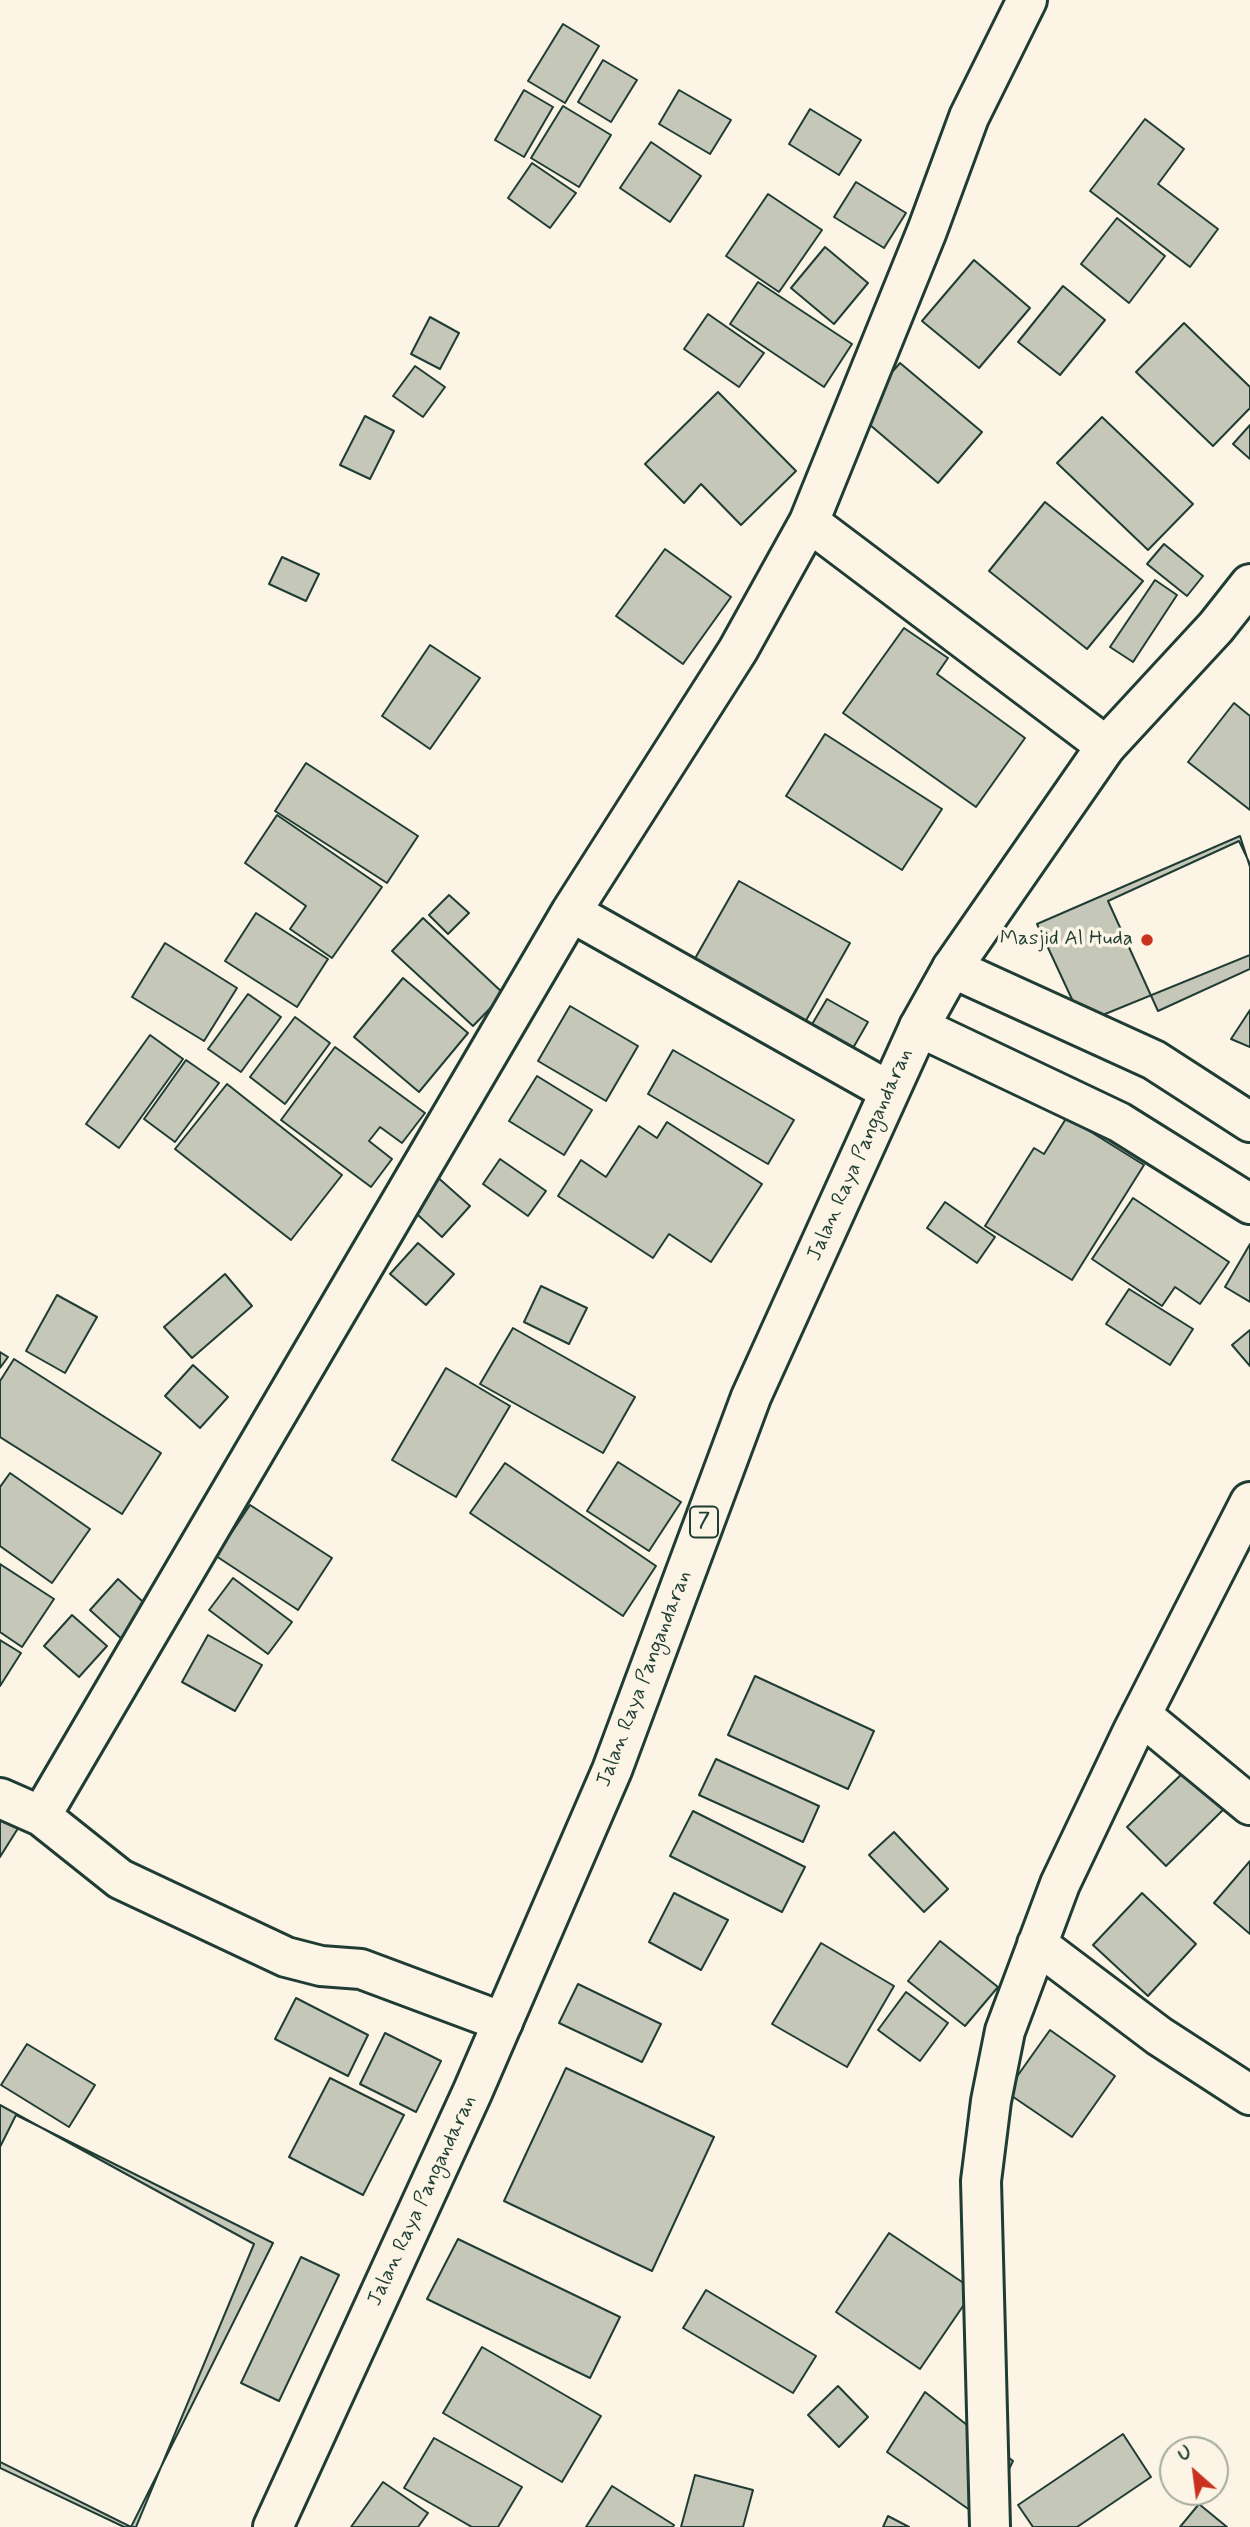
<!DOCTYPE html>
<style>
body{margin:0}
#map{position:relative;width:1250px;height:2527px;overflow:hidden;background:#fcf5e5;font-family:Mynerve,sans-serif}
canvas{display:block}
.north{position:absolute;left:1159px;top:2436px;width:70px;height:70px;box-sizing:border-box;background:#fcf5e5;border:2px solid #a4ab9e;border-radius:50%;rotate:332deg;font-size:19px;font-weight:700;line-height:28px;text-align:center;color:#1f3d34}
.north::after{content:'';display:block;margin:auto;width:24px;height:32px;background:#c8321e;clip-path:polygon(50% 0,100% 100%,50% 72%,0 100%)}
</style>
<div id="map">
<canvas width="1250" height="2527"></canvas>
<div class="north">U</div>
</div>
<script>
const ctx = document.querySelector('canvas').getContext('2d');
ctx.lineJoin = 'round';
function fill(path, color) {
  ctx.fillStyle = color;
  ctx.fill(path, 'evenodd');
}
function strokePath(path, color, width, dash) {
  ctx.strokeStyle = color;
  ctx.lineWidth = width;
  ctx.lineCap = dash ? 'butt' : 'round';
  ctx.setLineDash(dash || []);
  ctx.stroke(path);
}
function drawText(font, color, halo, rows, align = 'center') {
  ctx.font = font + ' Mynerve,sans-serif';
  ctx.lineWidth = 7;
  ctx.setLineDash([]);
  ctx.textBaseline = 'middle';
  ctx.strokeStyle = halo;
  ctx.fillStyle = color;
  for (const [text, x, y, turn = 0] of rows) {
    ctx.save();
    ctx.translate(x, y);
    ctx.rotate((+turn || 0) * Math.PI / 180);
    ctx.textAlign = isNaN(turn) ? turn : align;
    if (halo) ctx.strokeText(text, 0, 0);
    ctx.fillText(text, 0, 0);
    ctx.restore();
  }
}
const building = new Path2D(`
 M 563,24 L 599,46 L 565,103 L 528,81 Z
 M 603,60 L 637,80 L 611,122 L 578,102 Z
 M 524,90 L 553,107 L 524,157 L 495,140 Z
 M 679,90 L 731,120 L 710,154 L 659,124 Z
 M 563,106 L 611,135 L 579,187 L 531,158 Z
 M 810,109 L 861,140 L 839,175 L 789,144 Z
 M 1145,119 L 1184,149 L 1158,184 L 1218,229 L 1190,267 L 1090,191 Z
 M 651,142 L 701,176 L 670,222 L 620,188 Z
 M 532,163 L 576,193 L 550,228 L 508,198 Z
 M 856,182 L 906,213 L 884,248 L 834,217 Z
 M 768,194 L 822,230 L 779,292 L 726,256 Z
 M 1117,218 L 1165,256 L 1129,303 L 1081,264 Z
 M 825,247 L 868,283 L 834,324 L 791,288 Z
 M 974,260 L 1030,308 L 979,368 L 922,321 Z
 M 758,282 L 852,344 L 824,387 L 730,324 Z
 M 1063,286 L 1105,320 L 1060,375 L 1018,342 Z
 M 708,314 L 764,353 L 739,387 L 684,349 Z
 M 430,317 L 459,333 L 440,369 L 411,354 Z
 M 1184,323 L 1250,387 L 1250,408 L 1213,446 L 1136,372 Z
 M 900,363 L 982,432 L 938,483 L 856,413 Z
 M 415,366 L 445,387 L 423,417 L 393,396 Z
 M 718,392 L 796,471 L 741,525 L 701,484 L 684,503 L 645,464 Z
 M 365,416 L 394,431 L 370,479 L 340,465 Z
 M 1102,417 L 1193,504 L 1148,550 L 1057,463 Z
 M 1250,425 L 1250,459 L 1233,444 Z
 M 1045,502 L 1143,581 L 1087,649 L 989,571 Z
 M 1164,544 L 1203,576 L 1187,596 L 1147,564 Z
 M 665,549 L 731,597 L 683,664 L 616,616 Z
 M 282,557 L 319,574 L 306,601 L 269,584 Z
 M 1155,580 L 1177,595 L 1133,662 L 1110,647 Z
 M 904,628 L 948,658 L 937,674 L 1025,738 L 976,807 L 843,713 Z
 M 430,645 L 480,678 L 430,749 L 382,716 Z
 M 1234,703 L 1250,716 L 1250,810 L 1188,762 Z
 M 825,734 L 942,809 L 902,870 L 786,796 Z
 M 306,763 L 418,836 L 387,883 L 275,811 Z
 M 277,815 L 382,887 L 332,958 L 290,929 L 306,906 L 245,863 Z
 M 1240,836 L 1250,867 L 1250,955 L 1083,1023 L 1037,924 Z
 M 1239,841 L 1250,864 L 1250,969 L 1158,1011 L 1108,901 Z
 M 739,881 L 850,943 L 804,1024 L 693,962 Z
 M 449,895 L 469,913 L 448,934 L 429,915 Z
 M 256,913 L 328,959 L 297,1007 L 225,961 Z
 M 423,918 L 504,994 L 473,1026 L 392,951 Z
 M 165,943 L 237,988 L 204,1041 L 132,997 Z
 M 403,978 L 468,1033 L 419,1092 L 354,1037 Z
 M 248,994 L 281,1017 L 241,1072 L 208,1049 Z
 M 827,999 L 868,1022 L 849,1055 L 808,1031 Z
 M 570,1006 L 638,1046 L 606,1101 L 538,1061 Z
 M 1250,1010 L 1250,1047 L 1231,1039 Z
 M 295,1017 L 330,1043 L 285,1104 L 250,1077 Z
 M 150,1035 L 183,1059 L 119,1148 L 86,1124 Z
 M 335,1047 L 425,1113 L 402,1143 L 380,1127 L 369,1141 L 392,1159 L 371,1187 L 281,1120 Z
 M 673,1050 L 794,1120 L 768,1164 L 648,1094 Z
 M 186,1060 L 219,1083 L 175,1142 L 144,1119 Z
 M 537,1076 L 592,1110 L 564,1155 L 509,1121 Z
 M 227,1084 L 342,1175 L 291,1240 L 175,1149 Z
 M 1067,1117 L 1144,1165 L 1072,1280 L 985,1226 L 1034,1148 L 1044,1154 Z
 M 667,1122 L 762,1184 L 711,1262 L 669,1234 L 653,1258 L 558,1196 L 581,1160 L 606,1177 L 639,1126 L 657,1138 Z
 M 500,1159 L 546,1191 L 528,1216 L 483,1184 Z
 M 435,1175 L 470,1206 L 442,1237 L 407,1205 Z
 M 1133,1198 L 1229,1262 L 1200,1304 L 1175,1287 L 1162,1306 L 1092,1259 Z
 M 945,1202 L 995,1237 L 977,1263 L 927,1228 Z
 M 418,1243 L 454,1274 L 426,1305 L 390,1274 Z
 M 1250,1244 L 1250,1302 L 1225,1287 Z
 M 225,1274 L 252,1306 L 192,1358 L 164,1327 Z
 M 541,1286 L 587,1308 L 569,1344 L 524,1322 Z
 M 1129,1289 L 1193,1329 L 1170,1365 L 1106,1324 Z
 M 57,1295 L 97,1317 L 65,1373 L 26,1351 Z
 M 513,1328 L 635,1397 L 603,1453 L 480,1384 Z
 M 1250,1330 L 1250,1366 L 1232,1345 Z
 M 0,1352 L 8,1357 L 0,1368 Z
 M 14,1359 L 161,1453 L 122,1514 L 0,1437 L 0,1381 Z
 M 193,1365 L 228,1397 L 200,1428 L 165,1396 Z
 M 446,1368 L 510,1406 L 456,1497 L 392,1460 Z
 M 618,1462 L 681,1502 L 649,1551 L 587,1511 Z
 M 505,1463 L 656,1566 L 623,1616 L 470,1513 Z
 M 10,1473 L 90,1529 L 52,1583 L 0,1546 L 0,1487 Z
 M 250,1505 L 332,1558 L 298,1610 L 216,1556 Z
 M 0,1564 L 54,1599 L 22,1647 L 0,1632 Z
 M 233,1578 L 292,1622 L 268,1654 L 209,1610 Z
 M 118,1579 L 153,1611 L 125,1642 L 90,1610 Z
 M 72,1615 L 107,1646 L 79,1677 L 44,1646 Z
 M 208,1635 L 262,1665 L 235,1711 L 182,1682 Z
 M 0,1640 L 21,1653 L 0,1686 Z
 M 755,1676 L 874,1731 L 848,1789 L 728,1735 Z
 M 716,1759 L 819,1806 L 803,1842 L 699,1795 Z
 M 1189,1767 L 1227,1806 L 1166,1866 L 1127,1827 Z
 M 0,1811 L 22,1822 L 0,1857 Z
 M 693,1811 L 805,1867 L 782,1912 L 670,1856 Z
 M 894,1832 L 948,1889 L 924,1912 L 869,1855 Z
 M 1250,1861 L 1250,1934 L 1214,1903 Z
 M 674,1893 L 728,1920 L 701,1970 L 649,1942 Z
 M 1142,1893 L 1196,1944 L 1148,1996 L 1093,1945 Z
 M 940,1941 L 998,1987 L 965,2026 L 908,1981 Z
 M 821,1943 L 894,1986 L 847,2067 L 772,2024 Z
 M 578,1984 L 661,2024 L 642,2062 L 559,2023 Z
 M 906,1992 L 948,2023 L 920,2061 L 878,2030 Z
 M 296,1998 L 368,2035 L 348,2076 L 275,2039 Z
 M 1050,2030 L 1115,2076 L 1072,2137 L 1006,2092 Z
 M 385,2033 L 441,2061 L 416,2112 L 360,2084 Z
 M 27,2044 L 95,2085 L 69,2127 L 1,2085 Z
 M 566,2068 L 714,2137 L 652,2271 L 504,2201 Z
 M 330,2078 L 404,2115 L 363,2195 L 289,2157 Z
 M 0,2105 L 254,2244 L 136,2527 L 124,2527 L 0,2468 Z
 M 16,2115 L 273,2243 L 131,2527 L 0,2462 L 0,2147 Z
 M 889,2233 L 974,2290 L 920,2369 L 836,2312 Z
 M 458,2239 L 620,2317 L 590,2378 L 427,2299 Z
 M 301,2257 L 339,2275 L 279,2401 L 241,2383 Z
 M 706,2290 L 816,2356 L 793,2393 L 683,2328 Z
 M 482,2347 L 601,2416 L 562,2482 L 443,2413 Z
 M 838,2386 L 868,2417 L 839,2447 L 808,2415 Z
 M 925,2392 L 1013,2461 L 984,2520 L 887,2452 Z
 M 1123,2434 L 1151,2477 L 1077,2527 L 1033,2527 L 1018,2505 Z
 M 434,2438 L 522,2487 L 498,2527 L 472,2527 L 404,2488 Z
 M 695,2475 L 753,2490 L 743,2527 L 681,2527 Z
 M 383,2482 L 428,2513 L 418,2527 L 351,2527 Z
 M 612,2486 L 674,2525 L 673,2527 L 586,2527 Z
 M 1199,2504 L 1227,2527 L 1180,2527 Z
 M 888,2516 L 909,2527 L 883,2527 Z`);
fill(building, '#c5c7b9');
strokePath(building, '#1f3d34', 2);
const minor = new Path2D(`
 M 809,522 L 1106,746
 M 571,912 L 889,1091
 M 952,968 L 1154,1060 L 1250,1122
 M 919,1027 L 1119,1122 L 1250,1204
 M 1141,1715 L 1250,1805
 M 0,1798 L 41,1816 L 571,912 L 738,650 L 809,522 L 927,231 L 969,117 L 1027,0
 M 41,1816 L 120,1879 L 286,1957 L 321,1966 L 361,1969 L 503,2022
 M 1037,1944 L 1159,2036 L 1250,2095
 M 990,2527 L 981,2181 L 991,2101 L 1005,2031 L 1060,1884 L 1132,1733 L 1250,1502`);
const trunk = new Path2D(`
 M 273,2527 L 472,2093 L 612,1770 L 751,1397 L 919,1027 L 952,968 L 1106,746 L 1216,627 L 1250,584`);
strokePath(minor, '#1f3d34', 44);
strokePath(trunk, '#1f3d34', 44);
strokePath(minor, '#fcf5e5', 38);
strokePath(trunk, '#fcf5e5', 38);
for (const [x, y, r, color] of [
 [1147,940,7,"#c8321e"]
]) {
  const dot = new Path2D();
  dot.arc(x, y, r, 0, 2 * Math.PI);
  ctx.fillStyle = color;
  ctx.fill(dot);
  strokePath(dot, '#fcf5e5', 2.5);
}
for (const [x, y, w] of [
 [704,1522,28]
]) {
  const box = new Path2D();
  box.roundRect(x - w / 2, y - 15.5, w, 31, 5);
  ctx.fillStyle = '#fcf5e5';
  ctx.fill(box);
  strokePath(box, '#1f3d34', 2);
}
drawText('bold 19px', '#1f3d34', null, [
 ["7",704,1522]
]);
drawText('21px', '#1f3d34', '#fcf5e5', [
 ["Masjid Al Huda",1133,940]
], 'right');
drawText('21px', '#1f3d34', '#fcf5e5', [
 ["Jalan Raya Pangandaran",861,1155,-66],
 ["Jalan Raya Pangandaran",645,1679,-69],
 ["Jalan Raya Pangandaran",423,2201,-65]
]);
</script>
